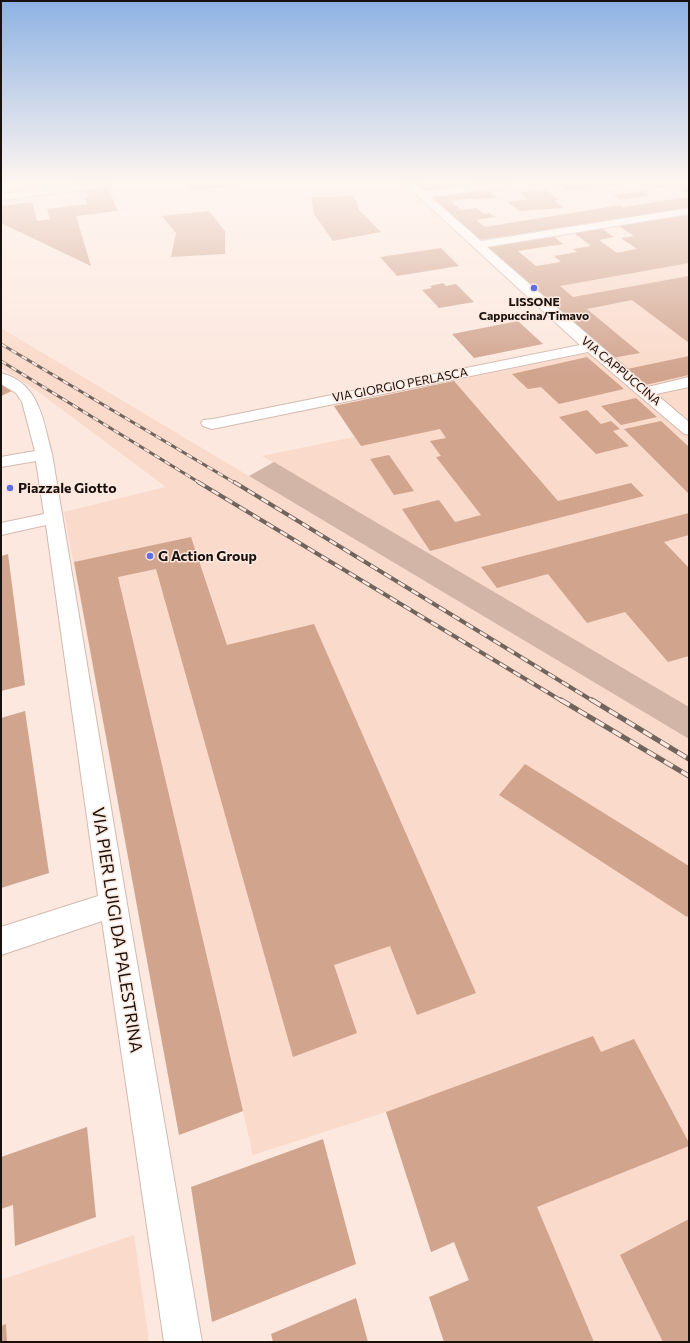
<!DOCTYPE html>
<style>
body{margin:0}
#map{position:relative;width:690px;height:1343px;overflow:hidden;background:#fce8de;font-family:Commissioner,sans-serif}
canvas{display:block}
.frame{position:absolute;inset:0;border:2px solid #19110d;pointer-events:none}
</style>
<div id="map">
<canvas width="690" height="1343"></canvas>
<div class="frame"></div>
</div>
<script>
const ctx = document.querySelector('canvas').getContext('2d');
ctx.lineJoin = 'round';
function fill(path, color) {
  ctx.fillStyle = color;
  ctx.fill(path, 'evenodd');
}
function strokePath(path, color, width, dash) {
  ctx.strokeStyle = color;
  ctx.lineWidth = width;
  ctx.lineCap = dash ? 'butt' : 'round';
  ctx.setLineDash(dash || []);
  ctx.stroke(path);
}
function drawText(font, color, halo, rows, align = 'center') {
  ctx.font = font + ' Commissioner,sans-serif';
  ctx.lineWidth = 3;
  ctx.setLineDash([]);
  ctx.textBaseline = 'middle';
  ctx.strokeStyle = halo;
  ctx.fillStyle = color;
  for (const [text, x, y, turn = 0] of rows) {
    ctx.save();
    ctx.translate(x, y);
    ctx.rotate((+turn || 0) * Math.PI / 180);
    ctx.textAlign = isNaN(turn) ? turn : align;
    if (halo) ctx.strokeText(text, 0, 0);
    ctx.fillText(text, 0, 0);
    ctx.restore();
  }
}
fill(new Path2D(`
 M 689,240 L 689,707 L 262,456 L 354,437 L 334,406 L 602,350 L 511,270 Z
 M 1,328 L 689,739 L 689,1342 L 490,1342 L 454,1242 L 431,1252 L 386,1112 L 253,1155 L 243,1111 L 179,1135 L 64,512 L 166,487 L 33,388 L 1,368 Z
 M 134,1235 L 149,1342 L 1,1342 L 1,1280 Z`), '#fadaca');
fill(new Path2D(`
 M 274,462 L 689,707 L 689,739 L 249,476 Z`), '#d2b5a6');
fill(new Path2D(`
 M 188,184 L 239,184 L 239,185 L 192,191 Z
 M 419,184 L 463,184 L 466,186 L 424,192 L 415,185 Z
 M 557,184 L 588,184 L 593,188 L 567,191 Z
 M 592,184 L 618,184 L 618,185 L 598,188 Z
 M 644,184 L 689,184 L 689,194 L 676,186 L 653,189 Z
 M 108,188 L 118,211 L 76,216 L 91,266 L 1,223 L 1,206 L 32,202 L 37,221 L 50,219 L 47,209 L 87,204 L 85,198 L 89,198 L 86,190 Z
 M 486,189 L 498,198 L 476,199 L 474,198 L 450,201 L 461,210 L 477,208 L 484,214 L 489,213 L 495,217 L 476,220 L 485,227 L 620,205 L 623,207 L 689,197 L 689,208 L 479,240 L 430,196 Z
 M 545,189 L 559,200 L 554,200 L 564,208 L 519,211 L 507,202 L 528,199 L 520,192 Z
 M 643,191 L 650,196 L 619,200 L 613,195 Z
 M 354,196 L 359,210 L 381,232 L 333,241 L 314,214 L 311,197 Z
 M 209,211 L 225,231 L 225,254 L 171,257 L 176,233 L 162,216 Z
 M 689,215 L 689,263 L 560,286 L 573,297 L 689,276 L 689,343 L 632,300 L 587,309 L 640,353 L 612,358 L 484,247 L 553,236 L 563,244 L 518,251 L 536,266 L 561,262 L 554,256 L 577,252 L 573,249 L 591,246 L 574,233 L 602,229 L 614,237 L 599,240 L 617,253 L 637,249 L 621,238 L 634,236 L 619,226 Z
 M 441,248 L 459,266 L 397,276 L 380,257 Z
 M 443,283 L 446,286 L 456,284 L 474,302 L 439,308 L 422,290 L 432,288 L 430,286 Z
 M 518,321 L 543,344 L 474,358 L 452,334 Z
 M 689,356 L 689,375 L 645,385 L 627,369 Z
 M 587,357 L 624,389 L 559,404 L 541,387 L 528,389 L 512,374 Z
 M 454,381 L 558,501 L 631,483 L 644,496 L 430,551 L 402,509 L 439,500 L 455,522 L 481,515 L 436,457 L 441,456 L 430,441 L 446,438 L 440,429 L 361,446 L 334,406 Z
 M 1,384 L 12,391 L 1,396 Z
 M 636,398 L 657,417 L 621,425 L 601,406 Z
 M 587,410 L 601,424 L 611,421 L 620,429 L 613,431 L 629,446 L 596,454 L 559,417 Z
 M 661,421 L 689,447 L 689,494 L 624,429 Z
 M 389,455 L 405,478 L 414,491 L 394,495 L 370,459 Z
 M 689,513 L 689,535 L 664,542 L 689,568 L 689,656 L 668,662 L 625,612 L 587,623 L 548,574 L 497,588 L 481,567 Z
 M 191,537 L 227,645 L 314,624 L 476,993 L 417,1015 L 390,946 L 334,965 L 357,1033 L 293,1057 L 156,569 L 118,577 L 243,1111 L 179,1135 L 74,562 Z
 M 8,554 L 25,685 L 1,691 L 1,556 Z
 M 25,711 L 49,873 L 1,888 L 1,718 Z
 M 525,764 L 689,866 L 689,914 L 687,917 L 499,795 Z
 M 593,1036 L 601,1052 L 634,1039 L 689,1143 L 689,1146 L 537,1207 L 594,1342 L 444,1342 L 429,1297 L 469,1280 L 454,1242 L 431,1252 L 386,1112 Z
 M 87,1127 L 96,1217 L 15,1246 L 13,1205 L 1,1209 L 1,1157 Z
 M 323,1139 L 356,1264 L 212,1322 L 191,1187 Z
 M 689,1219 L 689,1342 L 663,1342 L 620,1255 Z
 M 356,1298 L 368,1342 L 273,1342 L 271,1334 Z
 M 6,1324 L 7,1342 L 1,1342 L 1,1326 Z`), '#d1a48e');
const minor = new Path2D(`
 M 80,184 L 111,184 L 106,187 L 1,200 L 1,194 Z
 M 405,184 L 416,184 L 425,191 L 480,184 L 508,184 L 503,187 L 431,197 L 481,241 L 689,208 L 689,214 L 487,247 L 648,387 L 689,377 L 689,387 L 656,394 L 689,422 L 689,435 L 683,433 L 588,352 L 212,429 L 203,426 L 201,423 L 203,420 L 213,419 L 580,345 Z
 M 1,373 C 40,383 43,421 52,454 L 127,904 L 202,1342 L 164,1342 L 102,921 L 1,955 L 1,927 L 98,896 L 46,525 L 1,535 L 1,523 L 44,514 L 36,461 L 1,467 L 1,457 L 35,451 L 22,402 L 16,393 L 1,384 Z`);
strokePath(minor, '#d2baaf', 2);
fill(minor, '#fff');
const railFar2 = new Path2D(`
 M 1,344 L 235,483
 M 1,361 L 200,483`);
const railFar1 = new Path2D(`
 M 198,482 L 562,701
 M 234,482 L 593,701`);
const rail = new Path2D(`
 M 561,700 L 689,776
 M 592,700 L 689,759`);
strokePath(railFar2, '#70645d', 3);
strokePath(railFar1, '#70645d', 4);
strokePath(rail, '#70645d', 5);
strokePath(railFar2, '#fce8de', 2, [6]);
strokePath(railFar1, '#fce8de', 2.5, [8]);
strokePath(rail, '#fce8de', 3.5, [10]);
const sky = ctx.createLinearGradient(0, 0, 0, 372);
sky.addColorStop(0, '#8db2e3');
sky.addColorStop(0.49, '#fef5f0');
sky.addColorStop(1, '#fef5f000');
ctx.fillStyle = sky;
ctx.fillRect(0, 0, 690, 372);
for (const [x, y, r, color] of [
 [534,288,4,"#5f6ee6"],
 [10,488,4,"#5f6ee6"],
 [150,556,4,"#5f6ee6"]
]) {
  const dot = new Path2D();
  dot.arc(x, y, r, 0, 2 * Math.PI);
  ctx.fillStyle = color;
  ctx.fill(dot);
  strokePath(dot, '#fce8de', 1.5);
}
drawText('bold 12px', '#19110d', '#fce8de', [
 ["LISSONE",534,302],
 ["Cappuccina/Timavo",534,316]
]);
drawText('12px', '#19110d', '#fce8de', [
 ["VIA CAPPUCCINA",621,371,40],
 ["VIA GIORGIO PERLASCA",400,385,-11]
]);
drawText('bold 14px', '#19110d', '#fce8de', [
 ["Piazzale Giotto",18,488],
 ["G Action Group",158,556]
], 'left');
drawText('17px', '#19110d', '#fce8de', [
 ["VIA PIER LUIGI DA PALESTRINA",117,930,81]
]);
</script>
